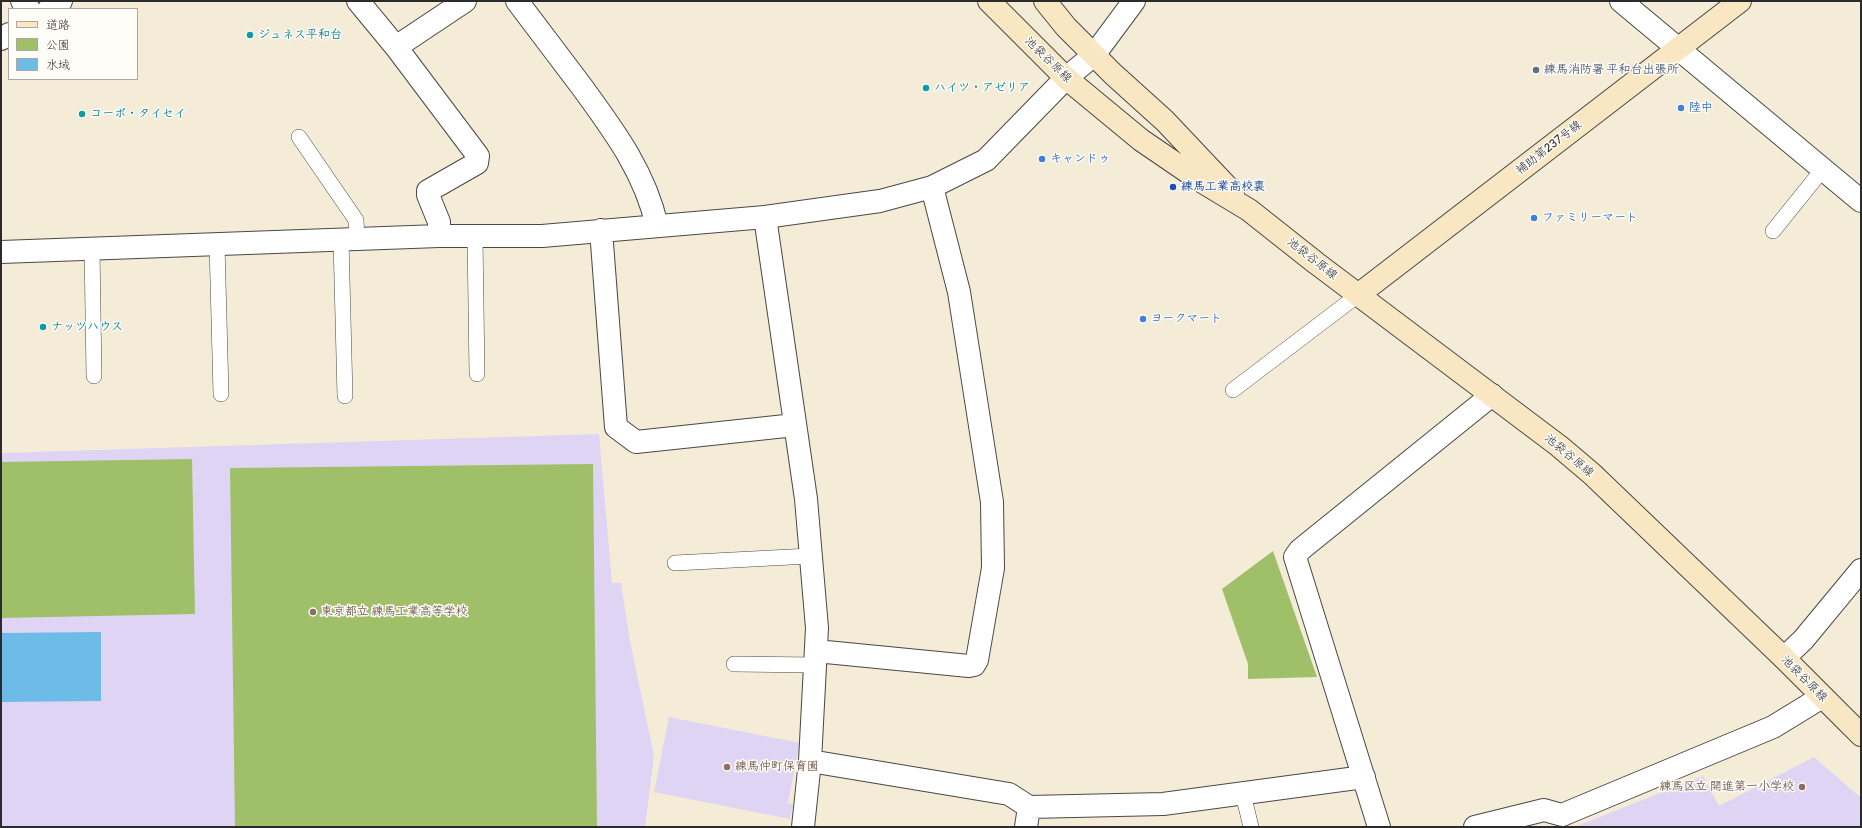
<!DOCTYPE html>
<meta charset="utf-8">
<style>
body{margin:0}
#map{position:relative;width:1862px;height:828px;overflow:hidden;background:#f5ecd7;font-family:Pangolin,"Klee One",sans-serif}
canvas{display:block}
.frame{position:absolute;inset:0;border:2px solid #2b2b2b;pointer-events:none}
.legend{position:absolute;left:8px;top:8px;width:130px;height:72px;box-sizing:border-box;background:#fdfcf7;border:1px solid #a9a8a5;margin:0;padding:5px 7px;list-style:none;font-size:12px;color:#2b2b2b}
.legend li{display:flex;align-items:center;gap:8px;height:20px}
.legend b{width:20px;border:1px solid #a9a8a5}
</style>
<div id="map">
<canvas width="1862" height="828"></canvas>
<div class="frame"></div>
<ul class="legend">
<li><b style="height:5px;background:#f9e7c3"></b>道路</li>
<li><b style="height:11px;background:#9fc069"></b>公園</li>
<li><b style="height:11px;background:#6dbbe7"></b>水域</li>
</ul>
</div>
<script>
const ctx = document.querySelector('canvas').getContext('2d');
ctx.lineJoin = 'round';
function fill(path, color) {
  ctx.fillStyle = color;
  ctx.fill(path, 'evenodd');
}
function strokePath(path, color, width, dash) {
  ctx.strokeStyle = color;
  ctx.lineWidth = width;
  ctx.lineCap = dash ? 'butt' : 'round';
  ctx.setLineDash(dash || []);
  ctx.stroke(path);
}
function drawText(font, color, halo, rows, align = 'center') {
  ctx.font = font + ' Pangolin,"Klee One",sans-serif';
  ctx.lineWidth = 3;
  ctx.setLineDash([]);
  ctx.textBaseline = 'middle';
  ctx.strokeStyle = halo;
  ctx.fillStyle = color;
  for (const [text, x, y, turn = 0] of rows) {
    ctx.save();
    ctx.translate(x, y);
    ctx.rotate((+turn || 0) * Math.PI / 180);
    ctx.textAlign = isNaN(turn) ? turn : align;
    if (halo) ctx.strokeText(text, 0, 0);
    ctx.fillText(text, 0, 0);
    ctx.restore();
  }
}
fill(new Path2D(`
 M 599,434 L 612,583 L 621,583 L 630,641 L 654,756 L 645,827 L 1,827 L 1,453 Z
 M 669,717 L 800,743 L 788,803 L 793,804 L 790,819 L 654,792 Z
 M 1814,757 L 1861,798 L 1861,827 L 1578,827 L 1577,826 L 1703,776 L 1719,806 Z`), '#e0d4f4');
fill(new Path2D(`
 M 192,459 L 195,614 L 1,618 L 1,462 Z
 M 593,464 L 597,827 L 235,827 L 230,468 Z
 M 1273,551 L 1317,677 L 1248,679 L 1248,664 L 1222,589 Z`), '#9fc069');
fill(new Path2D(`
 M 101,632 L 101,701 L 1,702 L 1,633 Z`), '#6dbbe7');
const lane = new Path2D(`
 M 299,137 L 356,220 L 357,239
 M 1773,231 L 1823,169
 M 475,237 L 477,374
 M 341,240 L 345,396
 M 217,244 L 221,394
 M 92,249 L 94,376
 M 1233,390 L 1358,295
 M 675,563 L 810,556
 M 734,664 L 815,665
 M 1243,794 L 1251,827`);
const street = new Path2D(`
 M 22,1 L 29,9
 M 358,1 L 396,47 L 478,156 L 477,163 L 428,191 L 428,195 L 439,222 L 439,236
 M 517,1 C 539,30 560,58 582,87 C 614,131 645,172 657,226
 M 1621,1 L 1861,201
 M 49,9 L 61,1
 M 1,39 L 9,34
 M 396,47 L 465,1
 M 765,217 L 806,499 L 817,628 L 810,761 L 803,827
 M 601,230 L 616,427 L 636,442 L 795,425
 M 1,252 L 439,236 L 542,236 L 765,217 L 880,201 L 932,187 L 986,160 L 1066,78 L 1094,55 L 1134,1
 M 816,651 L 969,666 L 974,665 L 977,660 L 993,568 L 992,502 L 959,292 L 932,187
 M 1784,658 L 1803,640 L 1861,570
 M 810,761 L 1009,794 L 1029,807 L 1163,804 L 1364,777
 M 1026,827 L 1029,807
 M 1379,827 L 1295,557 L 1300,550 L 1492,395
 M 1475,827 L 1544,810 L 1562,815 L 1773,727 L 1822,697`);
const secondary = new Path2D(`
 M 989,1 L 1066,78 L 1141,140 L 1201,181 L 1249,210 L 1316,263 L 1559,446 L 1592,474 L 1784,658 L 1861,735
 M 1045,1 L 1066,27 L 1113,74 L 1165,121 L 1233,193
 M 1358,295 L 1740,1`);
strokePath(lane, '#494845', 16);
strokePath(street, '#494845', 24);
strokePath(secondary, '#494845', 24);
strokePath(lane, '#fff', 15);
strokePath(street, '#fff', 22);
strokePath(secondary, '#f9e7c3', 22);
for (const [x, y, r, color] of [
 [250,35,4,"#0f9aa8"],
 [1536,70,4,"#5c6f8a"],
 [926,88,4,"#0f9aa8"],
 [1681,108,4,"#3f7fe0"],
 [82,114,4,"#0f9aa8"],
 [1042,159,4,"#3f7fe0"],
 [1173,187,4,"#1a4fb4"],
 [1534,218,4,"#3f7fe0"],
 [1143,319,4,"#3f7fe0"],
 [43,327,4,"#0f9aa8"],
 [313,612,4,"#8d6e63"],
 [727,767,4,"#8d6e63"],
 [1802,787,4,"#8d6e63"]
]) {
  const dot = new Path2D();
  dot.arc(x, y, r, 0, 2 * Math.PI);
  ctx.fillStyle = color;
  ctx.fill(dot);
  strokePath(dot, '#fdfcf7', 1.5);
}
drawText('bold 12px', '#0d838f', '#fdfcf7', [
 ["ジュネス平和台",258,35],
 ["ハイツ・アゼリア",934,88],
 ["コーポ・タイセイ",90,114],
 ["ナッツハウス",51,327]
], 'left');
drawText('12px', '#2b2b2b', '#fdfcf7', [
 ["池袋谷原線",1048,60,44],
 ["補助第237号線",1549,148,-38],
 ["池袋谷原線",1312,259,38],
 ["池袋谷原線",1569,456,40],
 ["池袋谷原線",1804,679,45]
]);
drawText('bold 12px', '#4e5e75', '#fdfcf7', [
 ["練馬消防署 平和台出張所",1544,70]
], 'left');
drawText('bold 12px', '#366cbe', '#fdfcf7', [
 ["陸中",1689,108],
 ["キャンドゥ",1050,159],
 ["ファミリーマート",1542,218],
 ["ヨークマート",1151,319]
], 'left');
drawText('bold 12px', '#164399', '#fdfcf7', [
 ["練馬工業高校裏",1181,187]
], 'left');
drawText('bold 12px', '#785e54', '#fdfcf7', [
 ["東京都立 練馬工業高等学校",321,612],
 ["練馬仲町保育園",735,767],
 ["練馬区立 開進第一小学校",1794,787,"right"]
], 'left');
</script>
